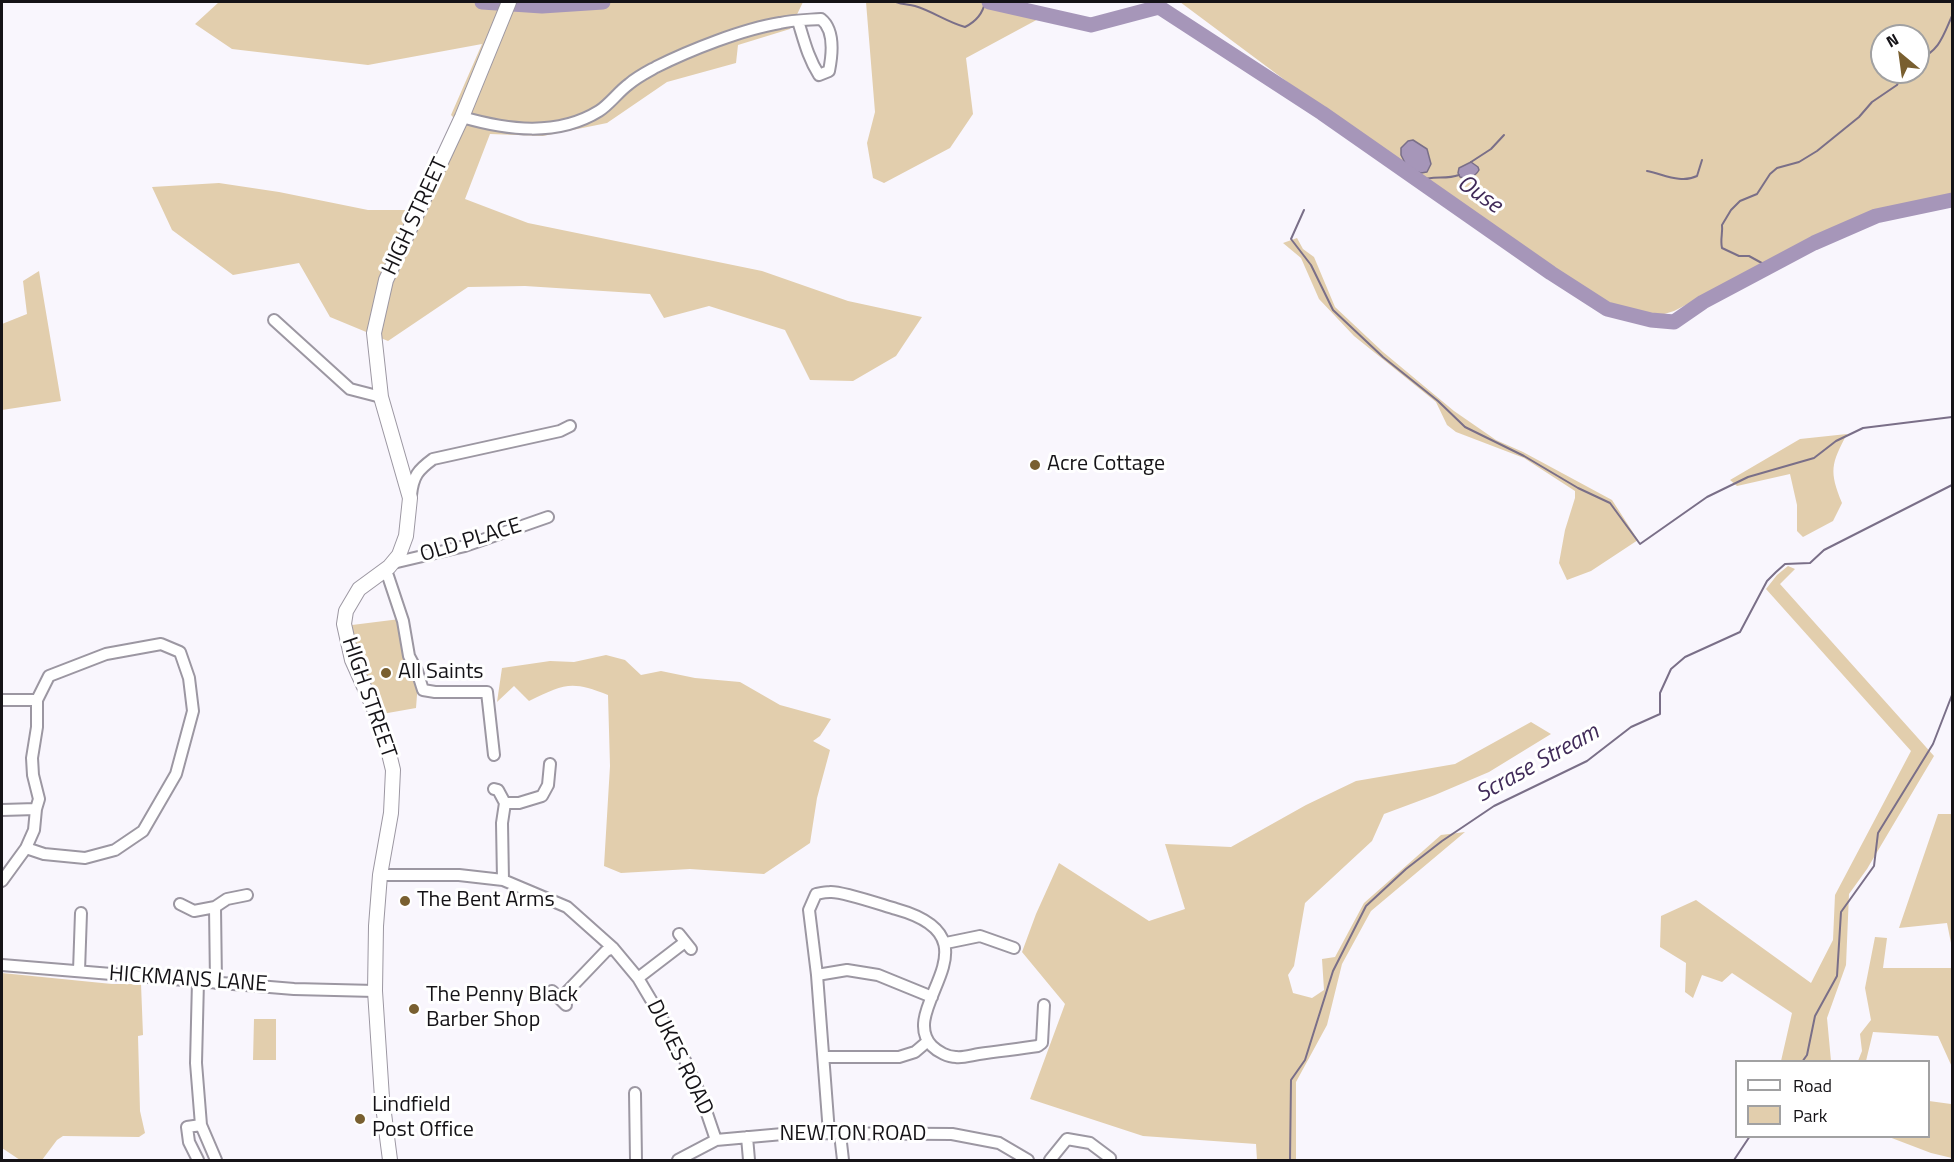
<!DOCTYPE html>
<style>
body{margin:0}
#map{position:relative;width:1954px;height:1162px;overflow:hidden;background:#f9f6fd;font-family:"Titillium Web",sans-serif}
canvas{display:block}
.frame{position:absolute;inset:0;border:3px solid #151317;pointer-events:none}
.legend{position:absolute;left:1735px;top:1060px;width:195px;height:78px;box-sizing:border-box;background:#fff;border:2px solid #a1a1a2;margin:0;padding:8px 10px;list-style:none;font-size:18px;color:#151317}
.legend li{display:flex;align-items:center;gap:12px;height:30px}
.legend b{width:30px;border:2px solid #a1a1a2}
.north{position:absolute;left:1870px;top:24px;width:60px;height:60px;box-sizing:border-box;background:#fff;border:2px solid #a1a1a2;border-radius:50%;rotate:331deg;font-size:16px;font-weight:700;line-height:24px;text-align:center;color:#151317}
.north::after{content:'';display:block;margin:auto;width:21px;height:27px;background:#795f30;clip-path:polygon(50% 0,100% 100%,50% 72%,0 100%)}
</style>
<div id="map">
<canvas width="1954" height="1162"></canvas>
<div class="frame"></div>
<ul class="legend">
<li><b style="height:8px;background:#fff"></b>Road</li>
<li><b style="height:16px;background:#e2cead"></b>Park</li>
</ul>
<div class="north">N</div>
</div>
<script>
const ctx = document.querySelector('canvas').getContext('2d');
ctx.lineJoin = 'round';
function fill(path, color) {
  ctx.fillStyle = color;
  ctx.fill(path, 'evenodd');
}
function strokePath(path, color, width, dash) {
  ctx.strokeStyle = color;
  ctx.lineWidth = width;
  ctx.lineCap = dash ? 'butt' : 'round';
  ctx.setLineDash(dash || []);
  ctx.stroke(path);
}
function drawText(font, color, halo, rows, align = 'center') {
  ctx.font = font + ' "Titillium Web",sans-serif';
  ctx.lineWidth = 6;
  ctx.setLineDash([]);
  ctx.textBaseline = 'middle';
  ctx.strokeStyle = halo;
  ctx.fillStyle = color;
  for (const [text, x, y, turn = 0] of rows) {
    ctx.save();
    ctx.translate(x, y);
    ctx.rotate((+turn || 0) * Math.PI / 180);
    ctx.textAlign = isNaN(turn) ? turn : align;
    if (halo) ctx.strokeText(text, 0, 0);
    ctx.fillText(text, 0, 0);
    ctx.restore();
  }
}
fill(new Path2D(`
 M 219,2 L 803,2 L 790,29 L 738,45 L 736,63 L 667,82 L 607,123 L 543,136 L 490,134 L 465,199 L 528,223 L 762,271 L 848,301 L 922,317 L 896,356 L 853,381 L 810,380 L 785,330 L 709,306 L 664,318 L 650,294 L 525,286 L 468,287 L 388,341 L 330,317 L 299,263 L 233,275 L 172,230 L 152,187 L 219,183 L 279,192 L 368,210 L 426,210 L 464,128 L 451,115 L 482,44 L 368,65 L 232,49 L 195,24 Z
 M 866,2 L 1022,2 L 1042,17 L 966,58 L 973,114 L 950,148 L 884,183 L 873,178 L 867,143 L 875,112 Z
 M 1180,2 L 1952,2 L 1952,195 L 1876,209 L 1674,311 L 1661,315 L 1643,315 L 1607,304 L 1543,262 L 1491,232 L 1450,203 ZM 1882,36 L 1918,36 L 1918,72 L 1882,72 Z
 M 1297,238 L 1303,249 L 1314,257 L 1335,307 L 1383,352 L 1454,411 L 1496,440 L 1523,452 L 1612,500 L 1638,540 L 1591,571 L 1567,580 L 1559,563 L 1565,530 L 1575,498 L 1575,491 L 1524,458 L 1456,432 L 1447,425 L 1436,402 L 1354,336 L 1319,299 L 1301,258 L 1283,243 Z
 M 39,271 L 61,401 L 2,410 L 2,324 L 27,314 L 23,281 Z
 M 1847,434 C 1831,464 1829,471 1842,503 L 1833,521 L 1803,537 L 1797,531 L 1797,505 L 1790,474 L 1737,486 L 1730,480 L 1800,439 Z
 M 1788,566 L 1795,569 L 1780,584 L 1934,756 L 1867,869 L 1849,894 L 1846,965 L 1827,1018 L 1831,1061 L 1781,1061 L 1792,1013 L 1732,973 L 1722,982 L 1702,975 L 1693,998 L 1685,992 L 1686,963 L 1660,947 L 1661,916 L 1696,900 L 1811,983 L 1833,940 L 1835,895 L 1911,751 L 1766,589 L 1777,575 Z
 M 400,619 L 418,682 L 416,708 L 382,714 L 357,656 L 352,625 Z
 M 606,655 L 625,660 L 641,675 L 661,671 L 695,678 L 740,682 L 780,705 L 831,719 L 820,736 L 813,741 L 830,750 L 817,798 L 810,843 L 764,874 L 690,869 L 621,873 L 604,866 L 610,766 L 608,695 C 571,680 564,684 529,701 L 514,686 L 497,702 L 502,668 L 550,661 L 574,662 Z
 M 1531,722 L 1551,734 L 1489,772 L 1435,795 L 1384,814 L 1372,841 L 1305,903 L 1294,966 L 1288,975 L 1293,993 L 1312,998 L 1324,990 L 1322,959 L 1335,957 L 1364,903 L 1441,835 L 1465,832 L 1371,911 L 1342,964 L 1327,1025 L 1296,1082 L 1296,1160 L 1257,1160 L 1256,1144 L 1143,1136 L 1030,1099 L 1065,1004 L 1022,952 L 1036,914 L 1059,863 L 1149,921 L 1185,909 L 1165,844 L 1231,847 L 1306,805 L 1356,781 L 1455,764 Z
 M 1938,814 L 1952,814 L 1952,948 L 1947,923 L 1899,928 Z
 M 1875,937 L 1887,938 L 1883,968 L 1952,968 L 1952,1067 L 1938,1036 L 1873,1032 L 1866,1061 L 1858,1061 L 1862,1051 L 1860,1034 L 1871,1020 L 1865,988 Z
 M 2,973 L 112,984 L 141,984 L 143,1035 L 138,1036 L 140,1111 L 145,1133 L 139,1137 L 63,1136 L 57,1140 L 42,1160 L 20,1160 L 2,1148 Z
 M 254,1019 L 276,1019 L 276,1060 L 253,1060 Z
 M 1952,1100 L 1952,1158 L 1931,1153 L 1889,1137 L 1928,1136 L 1929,1101 L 1951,1104 Z`), '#e2cead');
const water = new Path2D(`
 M 1413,140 L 1427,149 L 1431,164 L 1427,172 L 1421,173 L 1408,169 L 1401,155 L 1401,148 L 1408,141 Z
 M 1471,162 L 1478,167 L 1479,170 C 1475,177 1467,180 1460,177 L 1458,173 L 1459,168 Z`);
fill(water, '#a696b9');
strokePath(water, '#7a6f88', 1.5);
strokePath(new Path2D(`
 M 896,2 C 903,5 908,4 915,6 C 932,11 947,22 965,27 C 975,22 983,13 985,2
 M 1918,60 C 1940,50 1943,36 1952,16
 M 1471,162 L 1491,149 L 1504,135
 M 1647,171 C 1663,174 1681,184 1697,176 L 1702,160
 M 1418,181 C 1434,175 1445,180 1459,175
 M 1304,210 L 1291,239 L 1311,265 L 1333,310 L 1383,357 L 1438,401 L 1465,427 L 1524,456 L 1578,488 L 1610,503 L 1640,544 L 1707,497 L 1748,477 L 1814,458 L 1836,441 L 1863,428 L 1952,417
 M 1769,267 L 1749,256 L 1739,256 L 1722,248 C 1720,239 1723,233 1722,225 L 1731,210 L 1740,201 L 1757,194 L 1770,174 L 1777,168 L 1799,162 L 1817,151 L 1859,117 L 1872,102 L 1897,85 L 1903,72
 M 1802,1062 L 1807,1055 L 1815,1016 L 1837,976 L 1841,912 L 1874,866 L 1878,833 L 1933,744 L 1952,695
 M 1290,1160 L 1291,1080 L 1305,1060 L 1333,971 L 1366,906 L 1406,869 L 1442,841 L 1494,806 L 1587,761 L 1631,727 L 1660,714 L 1660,693 L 1671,669 L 1685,657 L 1740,632 L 1767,581 L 1776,572 L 1785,564 L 1810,563 L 1824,550 L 1952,485
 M 1734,1160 L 1750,1136`), '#7a6f88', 2);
strokePath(new Path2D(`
 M 482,2 L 542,6 L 603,2
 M 989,2 L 1091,25 L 1159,7 L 1322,113 L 1551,273 L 1607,309 L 1651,320 L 1674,322 L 1703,302 L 1814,243 L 1876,216 L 1952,200`), '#a696b9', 15);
const minor = new Path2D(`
 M 462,117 C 507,130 557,137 599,111 C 610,104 618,92 629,84 C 637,77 647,72 656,67 C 690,50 743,29 780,23 C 793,20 807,20 821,19 C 835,30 832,56 829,71 L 819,75 C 808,58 804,40 798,21
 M 274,320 L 350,389 L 381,397
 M 411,495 C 413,476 418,470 433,459 L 560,431 L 570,426
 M 393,563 L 465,546 L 548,517
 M 383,571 L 388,576 L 403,621 L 409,656 L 417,671 L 423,690 L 435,692 L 487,692 L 494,755
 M 2,700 L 37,700
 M 494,789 L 498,790 L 505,803 L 502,823 L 503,880
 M 505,803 L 519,803 L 542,796 L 548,785 L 550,764
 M 2,810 L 36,809
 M 380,875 L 459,875 L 503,880 L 567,907 L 613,948 L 638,978 L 679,1047 L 701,1096 L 716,1140
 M 2,881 L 26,848 L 34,830 L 36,809 L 39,799 L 33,775 L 32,758 L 37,727 L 37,700 L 49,676 L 106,654 L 161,644 L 180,652 L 189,678 L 193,711 L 176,774 L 143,831 L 115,850 L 85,858 L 44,854 L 26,848
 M 180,904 L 194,911 L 215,907 L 227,899 L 247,895
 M 215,907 L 216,983
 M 679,934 L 691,949
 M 946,943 L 980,936 L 1014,948
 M 2,965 L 294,989 L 375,991
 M 79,971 L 81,913
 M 817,975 L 847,970 L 878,975 L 932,997
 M 638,978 L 685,942
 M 198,981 L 196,1063 L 201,1125 L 216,1160
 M 552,991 L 566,1005
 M 560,999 L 606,951 L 613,948
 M 824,1057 L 899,1057 L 915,1052 L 928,1041
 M 635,1093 L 636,1160
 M 829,1133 L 817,975 L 809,910 L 816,894 C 821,893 825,892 830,892 C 842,891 882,905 896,909 C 1004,939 895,1008 932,1046 C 938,1052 948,1057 956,1057 C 963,1058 972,1055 979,1054 C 999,1051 1019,1049 1038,1046 L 1042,1043 L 1044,1005
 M 840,1134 L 843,1160
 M 747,1137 L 749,1160
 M 198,1160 L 189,1142 L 187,1127 L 201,1125
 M 678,1160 L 716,1140 L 794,1133 L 952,1134 L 999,1143 L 1028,1160
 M 1050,1160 L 1067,1139 L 1090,1143 L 1110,1158 L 1109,1160`);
const major = new Path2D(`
 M 390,1160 L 382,1098 L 375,991 L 376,926 L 380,875 L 391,813 L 393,770 L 383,729 L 352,660 L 344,624 L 346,611 L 359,589 L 389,567 L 399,555 L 406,536 L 410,498 L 381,397 L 374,333 L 386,280 L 462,117 L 509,2`);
strokePath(minor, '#9c97a2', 14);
strokePath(major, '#9c97a2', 16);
strokePath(minor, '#fff', 10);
strokePath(major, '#fff', 14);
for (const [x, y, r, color] of [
 [1035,465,6,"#795f30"],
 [386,673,6,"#795f30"],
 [405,901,6,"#795f30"],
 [414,1009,6,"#795f30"],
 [360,1119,6,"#795f30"]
]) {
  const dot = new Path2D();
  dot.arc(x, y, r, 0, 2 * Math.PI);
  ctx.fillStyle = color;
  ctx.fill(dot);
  strokePath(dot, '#fff', 2);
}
drawText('22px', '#151317', '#fff', [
 ["HIGH STREET",416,217,-65],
 ["OLD PLACE",471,541,-17],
 ["HIGH STREET",368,698,71],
 ["HICKMANS LANE",188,980,4],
 ["DUKES ROAD",679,1058,64],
 ["NEWTON ROAD",853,1135]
]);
drawText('22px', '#151317', '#fff', [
 ["Acre Cottage",1047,465],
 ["All Saints",398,673],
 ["The Bent Arms",417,901],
 ["The Penny Black",426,996],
 ["Barber Shop",426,1021],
 ["Lindfield",372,1106],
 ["Post Office",372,1131]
], 'left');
drawText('italic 24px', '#412b59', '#fff', [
 ["Ouse",1479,195,35],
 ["Scrase Stream",1538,764,-29]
]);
</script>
